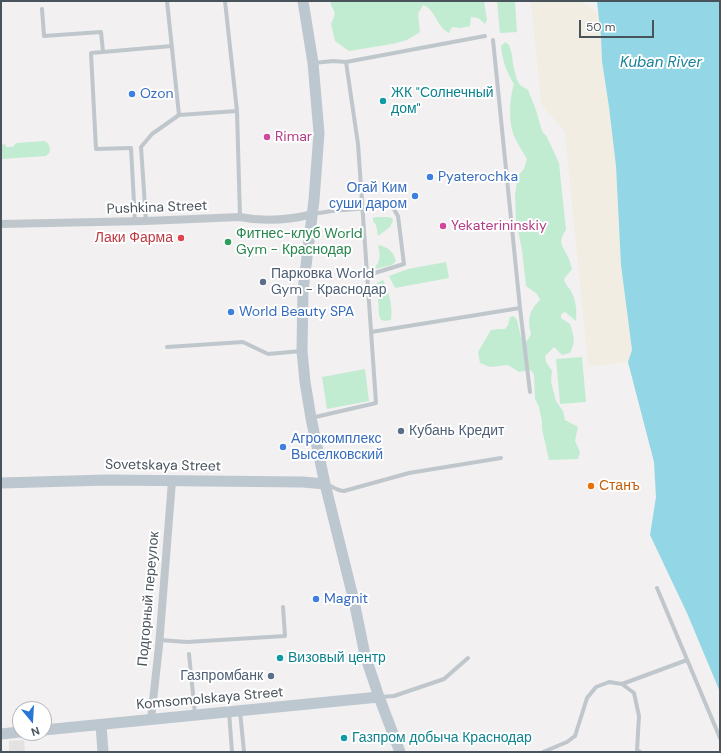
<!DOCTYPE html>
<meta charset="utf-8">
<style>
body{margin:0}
#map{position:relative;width:721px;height:753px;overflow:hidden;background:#f2f0f0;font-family:"DM Sans",sans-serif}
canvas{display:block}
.frame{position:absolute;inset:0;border:2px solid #49535c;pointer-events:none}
.north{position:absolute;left:12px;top:701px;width:40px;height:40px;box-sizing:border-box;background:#fff;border:1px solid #b6babe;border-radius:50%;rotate:162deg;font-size:11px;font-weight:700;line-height:16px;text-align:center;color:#49535c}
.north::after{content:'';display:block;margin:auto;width:14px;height:18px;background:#2876d4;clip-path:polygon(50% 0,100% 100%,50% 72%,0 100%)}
.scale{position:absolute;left:579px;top:20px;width:75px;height:18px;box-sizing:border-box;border:2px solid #49535c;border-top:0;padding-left:5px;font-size:12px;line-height:14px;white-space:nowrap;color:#49535c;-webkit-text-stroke:3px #fff;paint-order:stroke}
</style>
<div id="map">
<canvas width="721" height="753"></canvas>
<div class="frame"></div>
<div class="north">N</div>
<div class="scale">50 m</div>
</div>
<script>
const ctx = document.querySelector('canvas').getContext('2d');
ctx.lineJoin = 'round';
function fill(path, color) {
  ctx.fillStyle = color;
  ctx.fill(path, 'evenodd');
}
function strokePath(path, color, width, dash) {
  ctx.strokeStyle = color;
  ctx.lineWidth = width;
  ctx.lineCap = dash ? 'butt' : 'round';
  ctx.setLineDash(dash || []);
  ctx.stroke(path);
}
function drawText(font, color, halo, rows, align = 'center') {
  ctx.font = font + ' "DM Sans",sans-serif';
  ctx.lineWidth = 4;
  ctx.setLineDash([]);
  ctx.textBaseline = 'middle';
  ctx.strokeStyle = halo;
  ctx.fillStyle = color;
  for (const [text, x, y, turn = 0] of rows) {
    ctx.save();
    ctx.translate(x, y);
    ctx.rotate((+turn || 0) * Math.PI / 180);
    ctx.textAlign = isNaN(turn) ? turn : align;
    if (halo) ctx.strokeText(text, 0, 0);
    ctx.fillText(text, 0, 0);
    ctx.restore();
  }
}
fill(new Path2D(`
 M 24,740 L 25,752 L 9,752 L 9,741 Z`), '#e3e1e1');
fill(new Path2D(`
 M 330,1 L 484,1 L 487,20 L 485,24 L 478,18 L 471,17 L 470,26 L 461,28 L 452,27 L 449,33 C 436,26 436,10 423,5 L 418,14 L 420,32 L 407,40 L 392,44 L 349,51 L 335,41 L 331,24 C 338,10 333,13 330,1 Z
 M 497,1 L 515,1 L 517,32 L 500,33 Z
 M 505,42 L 509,45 L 512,55 L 513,65 L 517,80 L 520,85 L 528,90 L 536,110 L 542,131 L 547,137 L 559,163 L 566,230 C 556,243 564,247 569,259 C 570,262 571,265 572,269 L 564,279 C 565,285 568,286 571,291 C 576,300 577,311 576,321 L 565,312 L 561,314 L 561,318 L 570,324 C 574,337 576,341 570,353 L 562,355 L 554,347 L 545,356 L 546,362 L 552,371 L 551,382 L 556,401 L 563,411 L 565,420 L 578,427 L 575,441 L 580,452 L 578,459 L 549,460 L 542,429 L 542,422 L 539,407 L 535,399 L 534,375 L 531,370 L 519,372 L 508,365 L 490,367 L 480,363 L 478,352 L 491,330 L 498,329 L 505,329 L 508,325 L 510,317 L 514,316 L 517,320 L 521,337 L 527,341 L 531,334 C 527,320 529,310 540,300 L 537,294 L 526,286 L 522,250 L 516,221 L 515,194 L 518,176 L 524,169 L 527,159 C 523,152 519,146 516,140 C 508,125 509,100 514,84 C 507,73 502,60 501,46 Z
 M 44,141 C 49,143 50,146 50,152 L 46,156 L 1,159 L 1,145 L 5,144 L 6,147 L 13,147 L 16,143 Z
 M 376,217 L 387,217 L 392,218 L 393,221 L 390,227 L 378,236 L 376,225 L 373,221 L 373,218 Z
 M 378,245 C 388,247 393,251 396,261 L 392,265 L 375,269 L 375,267 C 381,261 380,253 378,245 Z
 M 446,262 L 449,278 L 395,288 L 389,276 L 408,269 Z
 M 383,280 C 389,292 393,306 391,320 L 385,321 L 381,320 L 379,315 L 377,283 Z
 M 582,357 L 586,402 L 560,404 L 556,359 Z
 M 365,369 L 369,401 L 327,409 L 322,377 Z`), '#c2ecd2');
fill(new Path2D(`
 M 531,1 L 581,1 L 598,13 L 601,37 L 602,61 L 609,107 L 616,166 L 621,265 L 632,350 L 628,362 L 588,367 L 565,132 L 541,104 Z`), '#f2ede2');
fill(new Path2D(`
 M 597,1 L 720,1 L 720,692 L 687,613 L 650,535 L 656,497 L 654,462 L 628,362 L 632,350 L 621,265 L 616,166 L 609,107 L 602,61 L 601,37 Z`), '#93d6e5');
strokePath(new Path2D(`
 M 167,1 L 179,115
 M 225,1 L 237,111 L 240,217
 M 42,9 L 44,36 L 101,32 L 103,52
 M 493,40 L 520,308 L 530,392
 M 314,63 L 333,61 L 346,62 L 485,36
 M 313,214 L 332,211 L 392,206 L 398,216 L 404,264 L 368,275
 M 146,221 L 141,147 L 152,134 L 179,115 L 237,111
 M 135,222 L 131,148 L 96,149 L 91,53 L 172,46
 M 371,332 L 520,308
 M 167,347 L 243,342 L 268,354 L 302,351
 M 311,418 L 376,403 L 358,144 L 346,62
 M 326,484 C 332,486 337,491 344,491 L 409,473 L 501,458
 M 657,588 L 720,738
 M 160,640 L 187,642 L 285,636 L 283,607
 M 189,654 L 195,714
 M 622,684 L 687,660
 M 380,697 L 394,696 L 444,679 L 468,658
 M 240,711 L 244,752
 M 229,712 L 232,752
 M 543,752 L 567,742 L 575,736 L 587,698 L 596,687 L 609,682 L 622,684 L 634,693 L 639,716 L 637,750 L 640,752`), '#bfc7cd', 4);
strokePath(new Path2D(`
 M 1,224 L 146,221 L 240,217 C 264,222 289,220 313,214
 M 151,719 L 159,646 L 172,481`), '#bfc7cd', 8);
strokePath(new Path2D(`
 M 303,1 L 313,63 L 319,133 L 314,200 L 303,290 L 302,351 L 305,382 L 311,418 L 325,484 L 354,601 L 365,655 L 379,697 L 400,752
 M 1,483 L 107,480 L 303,482 L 325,484
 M 101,725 L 103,752
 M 44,730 L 379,697
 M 1,734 L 20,732`), '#bdc7d0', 11);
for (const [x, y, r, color] of [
 [132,94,4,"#3f7fe0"],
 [383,101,4,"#0f9aa8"],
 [267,137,4,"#d1479c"],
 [430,177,4,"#3f7fe0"],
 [415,196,4,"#3f7fe0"],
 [443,226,4,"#d1479c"],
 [181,238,4,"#e0444e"],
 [228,242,4,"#2e9e5b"],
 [263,282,4,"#5c6f8a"],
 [231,312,4,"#3f7fe0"],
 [401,431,4,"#5c6f8a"],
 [283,447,4,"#3f7fe0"],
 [591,486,4,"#e8710a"],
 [316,599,4,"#3f7fe0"],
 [280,658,4,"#0f9aa8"],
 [271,676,4,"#5c6f8a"],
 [344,738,4,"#0f9aa8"]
]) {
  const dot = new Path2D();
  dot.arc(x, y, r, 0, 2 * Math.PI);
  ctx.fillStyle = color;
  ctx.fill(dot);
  strokePath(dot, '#fff', 1.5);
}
drawText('14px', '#0d838f', '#fff', [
 ["ЖК \"Солнечный",391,93],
 ["дом\"",391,109],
 ["Визовый центр",288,658],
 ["Газпром добыча Краснодар",352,738]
], 'left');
drawText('14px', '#366cbe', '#fff', [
 ["Ozon",140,94],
 ["Pyaterochka",438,177],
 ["Огай Ким",407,188,"right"],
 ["суши даром",407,204,"right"],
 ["World Beauty SPA",239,312],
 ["Агрокомплекс",291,439],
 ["Выселковский",291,455],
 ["Magnit",324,599]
], 'left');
drawText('14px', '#b23c85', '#fff', [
 ["Rimar",275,137],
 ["Yekaterininskiy",451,226]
], 'left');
drawText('14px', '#49535c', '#fff', [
 ["Pushkina Street",157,208,-2],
 ["Sovetskaya Street",163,466,1],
 ["Подгорный переулок",149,599,-85],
 ["Komsomolskaya Street",210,699,-5]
]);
drawText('14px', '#27864d', '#fff', [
 ["Фитнес-клуб World",236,234],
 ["Gym - Краснодар",236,250]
], 'left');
drawText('14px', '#be3a42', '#fff', [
 ["Лаки Фарма",173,238]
], 'right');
drawText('14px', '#4e5e75', '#fff', [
 ["Парковка World",271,274],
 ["Gym - Краснодар",271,290],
 ["Кубань Кредит",409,431],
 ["Газпромбанк",263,676,"right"]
], 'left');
drawText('14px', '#c56008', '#fff', [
 ["Станъ",599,486]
], 'left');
drawText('italic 15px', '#188099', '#fff', [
 ["Kuban River",661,63]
]);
</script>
